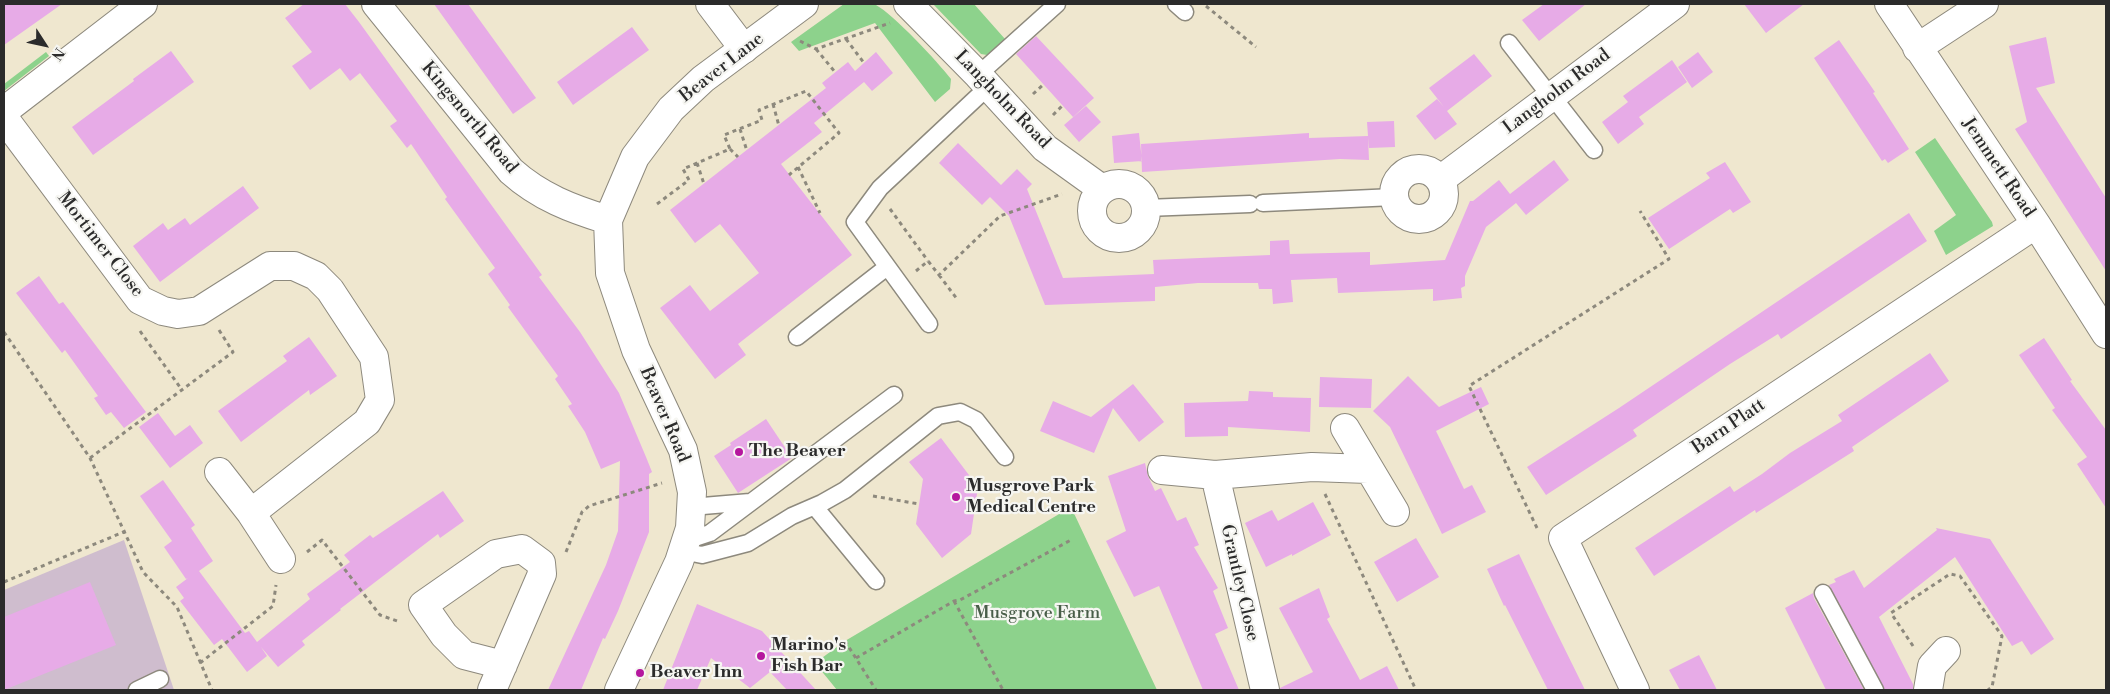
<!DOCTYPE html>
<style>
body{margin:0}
#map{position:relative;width:2110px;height:694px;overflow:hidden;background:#efe7cf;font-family:"Libre Bodoni",serif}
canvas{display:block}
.frame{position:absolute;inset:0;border:5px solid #2b2b2b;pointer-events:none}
.north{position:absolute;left:20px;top:20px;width:50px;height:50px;-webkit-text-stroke:4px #f6f6f2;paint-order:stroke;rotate:125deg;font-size:14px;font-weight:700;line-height:20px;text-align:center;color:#2b2b2b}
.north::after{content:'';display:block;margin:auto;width:18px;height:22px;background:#2b2b2b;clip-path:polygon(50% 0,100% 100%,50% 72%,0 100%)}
</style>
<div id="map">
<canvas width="2110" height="694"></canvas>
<div class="frame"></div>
<div class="north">N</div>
</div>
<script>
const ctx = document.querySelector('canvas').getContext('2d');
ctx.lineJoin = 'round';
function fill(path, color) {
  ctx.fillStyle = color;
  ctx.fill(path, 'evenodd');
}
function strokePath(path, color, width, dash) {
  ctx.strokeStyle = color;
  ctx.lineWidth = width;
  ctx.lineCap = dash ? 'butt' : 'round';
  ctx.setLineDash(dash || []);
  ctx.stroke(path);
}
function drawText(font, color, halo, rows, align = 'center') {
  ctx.font = font + ' "Libre Bodoni",serif';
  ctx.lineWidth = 4.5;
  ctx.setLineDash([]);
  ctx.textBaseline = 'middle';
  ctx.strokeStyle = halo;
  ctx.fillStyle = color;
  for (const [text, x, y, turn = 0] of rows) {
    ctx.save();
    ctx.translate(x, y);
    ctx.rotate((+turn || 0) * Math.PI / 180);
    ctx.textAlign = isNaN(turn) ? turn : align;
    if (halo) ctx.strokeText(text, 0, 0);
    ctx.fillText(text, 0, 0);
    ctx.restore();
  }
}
fill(new Path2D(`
 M 124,540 L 174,690 L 4,690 L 4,590 Z`), '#cfbdce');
fill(new Path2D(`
 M 844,4 C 853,4 868,1 876,5 C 893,14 938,62 951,79 L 950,89 L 935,102 L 875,23 L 799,51 L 791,42 Z
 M 933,4 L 974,4 L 1005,39 L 987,55 L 981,54 Z
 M 46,52 L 49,56 L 4,91 L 4,84 Z
 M 1935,138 L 1992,222 L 1993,226 L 1946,255 L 1934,231 L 1956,215 L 1915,152 Z
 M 1071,507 L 1157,690 L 837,690 L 815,663 L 845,641 Z`), '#8dd28c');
fill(new Path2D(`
 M 4,4 L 62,4 L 4,45 Z
 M 304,4 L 345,4 L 359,22 L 542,275 L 539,277 L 580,332 L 619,393 L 646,457 L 652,472 L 649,474 L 649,532 L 618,611 L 605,639 L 603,638 L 581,690 L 548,690 L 606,565 L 618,531 L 620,461 L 601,469 L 585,432 L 568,406 L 572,404 L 555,379 L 558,376 L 508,307 L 510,305 L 488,274 L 495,268 L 445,199 L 447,197 L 411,144 L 407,148 L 390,126 L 397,121 L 360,73 L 350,81 L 340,68 L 310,90 L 292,66 L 312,52 L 285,18 Z
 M 434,4 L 468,4 L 536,98 L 513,114 Z
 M 1544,4 L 1586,4 L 1539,41 L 1522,20 Z
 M 1744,4 L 1804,4 L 1766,33 Z
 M 632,27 L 649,50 L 573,105 L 557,82 Z
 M 1036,36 L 1094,98 L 1073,117 L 1016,54 Z
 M 2046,37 L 2055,83 L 2036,88 L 2106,198 L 2106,271 L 2015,129 L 2027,122 L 2009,46 Z
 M 1839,40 L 1875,92 L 1873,93 L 1909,149 L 1888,163 L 1885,159 L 1882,161 L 1814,58 Z
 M 171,51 L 194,82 L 93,155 L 72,127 L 134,81 L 133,79 Z
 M 876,52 L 893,73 L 872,91 L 864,82 L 814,123 L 822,132 L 781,164 L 852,255 L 738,344 L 746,355 L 715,379 L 660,308 L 690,285 L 710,311 L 759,273 L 720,224 L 695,243 L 670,210 L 826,88 L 822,83 L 848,62 L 855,71 Z
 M 1698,52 L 1713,72 L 1692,88 L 1678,67 Z
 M 1474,54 L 1492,76 L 1447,111 L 1457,124 L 1435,140 L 1416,116 L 1437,99 L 1444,107 L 1429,88 Z
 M 1672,60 L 1687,82 L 1639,117 L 1644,124 L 1618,144 L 1602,122 L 1628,102 L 1623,96 Z
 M 1086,106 L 1101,122 L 1079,142 L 1064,125 Z
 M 1394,121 L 1395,147 L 1369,148 L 1368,137 L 1369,160 L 1340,159 L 1142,172 L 1141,144 L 1309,133 L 1309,138 L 1368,136 L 1367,122 Z
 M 1139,133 L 1142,161 L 1114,163 L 1112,136 Z
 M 958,143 L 1001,185 L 1017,169 L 1032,184 L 1027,189 L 1063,278 L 1154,274 L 1153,260 L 1270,255 L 1270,241 L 1289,240 L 1290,254 L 1370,252 L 1370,265 L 1445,260 L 1470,201 L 1473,201 L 1499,180 L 1510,194 L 1554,160 L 1569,180 L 1526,215 L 1516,203 L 1486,227 L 1465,276 L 1465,286 L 1461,288 L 1462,298 L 1433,301 L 1433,289 L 1338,293 L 1337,278 L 1291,280 L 1293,302 L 1273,304 L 1272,289 L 1259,289 L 1258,283 L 1198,283 L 1155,287 L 1155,301 L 1045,305 L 1009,216 L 990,197 L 982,205 L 939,163 Z
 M 1725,162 L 1751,202 L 1733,213 L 1730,209 L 1669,249 L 1648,218 L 1710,178 L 1706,173 Z
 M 243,186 L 259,208 L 160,282 L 133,246 L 163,223 L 168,230 L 185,218 L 190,225 Z
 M 1909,213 L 1927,241 L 1781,339 L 1778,334 L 1730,364 L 1633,430 L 1637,436 L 1546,495 L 1527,467 L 1619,408 Z
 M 39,276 L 59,304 L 63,302 L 146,412 L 124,428 L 111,412 L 106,415 L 94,398 L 98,396 L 65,350 L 62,353 L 16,293 Z
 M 309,337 L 337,376 L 310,395 L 309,390 L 241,442 L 218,411 L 287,361 L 283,356 Z
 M 2044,338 L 2072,380 L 2070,381 L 2106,430 L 2106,508 L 2077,464 L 2087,457 L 2052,410 L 2055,408 L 2019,355 Z
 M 1930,353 L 1949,381 L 1852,447 L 1854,451 L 1756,513 L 1755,510 L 1654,576 L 1635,548 L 1730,486 L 1734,492 L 1762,474 L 1790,453 L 1842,421 L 1838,415 Z
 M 1408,376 L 1439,407 L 1481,387 L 1489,404 L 1436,431 L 1464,489 L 1472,485 L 1486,512 L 1442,534 L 1390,427 L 1373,411 Z
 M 1320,377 L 1372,379 L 1371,408 L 1319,407 Z
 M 1133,384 L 1164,422 L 1139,442 L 1113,408 L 1094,453 L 1040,431 L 1053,401 L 1091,417 Z
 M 1249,391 L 1273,392 L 1273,397 L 1311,398 L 1310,432 L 1228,427 L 1228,436 L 1185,437 L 1184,403 L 1248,401 Z
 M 158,413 L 175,436 L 190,425 L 203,443 L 170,468 L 139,427 Z
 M 766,419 L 792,458 L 738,493 L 714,456 L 731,445 L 730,443 Z
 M 941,438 L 978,487 L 971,534 L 942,558 L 916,524 L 923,479 L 909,462 Z
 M 1145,463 L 1148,476 L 1155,491 L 1161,488 L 1177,521 L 1186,517 L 1199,545 L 1194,547 L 1218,588 L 1213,591 L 1228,628 L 1215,634 L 1239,690 L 1203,690 L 1159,586 L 1134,597 L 1106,541 L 1126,531 L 1108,476 Z
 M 163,480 L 195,525 L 191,528 L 213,561 L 199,571 L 245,633 L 249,631 L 257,642 L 310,599 L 307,594 L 350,562 L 344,555 L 370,535 L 373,538 L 443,491 L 464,521 L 440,538 L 438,534 L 340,609 L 341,610 L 302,641 L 305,645 L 278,667 L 261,647 L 267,656 L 247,672 L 222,639 L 214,645 L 180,601 L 184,598 L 176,587 L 188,578 L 186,579 L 164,547 L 172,541 L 140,496 Z
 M 1313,502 L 1331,535 L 1292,556 L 1292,554 L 1266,567 L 1245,523 L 1272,510 L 1278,521 Z
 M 1936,528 L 1990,539 L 2054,639 L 2031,655 L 2022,641 L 2012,646 L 1955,557 L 1879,617 L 1913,684 L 1913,690 L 1885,690 L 1829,585 L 1836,582 L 1834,579 L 1854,570 L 1864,588 L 1937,530 Z
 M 1416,538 L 1439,577 L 1397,602 L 1374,562 Z
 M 1519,554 L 1545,609 L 1585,690 L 1548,690 L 1505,605 L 1504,606 L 1487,569 Z
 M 90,582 L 116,645 L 4,690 L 4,617 Z
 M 1319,588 L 1330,617 L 1327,619 L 1360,680 L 1387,666 L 1399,690 L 1280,690 L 1280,688 L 1313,672 L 1279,608 Z
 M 1813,593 L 1814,598 L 1864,690 L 1826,690 L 1785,608 Z
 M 697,604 L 762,631 L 816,690 L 787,690 L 770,672 L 750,688 L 711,658 L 697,690 L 663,690 Z
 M 1699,655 L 1717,690 L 1680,690 L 1669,670 Z`), '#e7abe7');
const lane = new Path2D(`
 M 1176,4 L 1185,12
 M 1509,43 L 1551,97
 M 978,75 L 1057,4
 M 1552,96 L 1594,150
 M 1263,203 L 1394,197
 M 1146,208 L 1250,204
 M 929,324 L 855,222 L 880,188 L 989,86
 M 797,337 L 887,267
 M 691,507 L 750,502
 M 815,507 L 876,581
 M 686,541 L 710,533 L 894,395
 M 682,551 L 702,555 L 748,543 L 792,516 L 822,503 L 845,490 L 938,416 L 960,412 L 976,420 L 1005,457
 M 1823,593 L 1875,690
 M 137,690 L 160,679`);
const street = new Path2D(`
 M 710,4 L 744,49
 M 908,4 L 978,75 L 1045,148 L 1102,189
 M 1889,4 L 2036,224 L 2106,334
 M 1917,48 L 1984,4
 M 4,111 L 143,4
 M 4,118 L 140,300 L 163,311 L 178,314 L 199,311 L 270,266 L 294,266 L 316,276 L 330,290 L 374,357 L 380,400 L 367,422 L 251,513
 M1394 194a25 25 0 1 1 50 0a25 25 0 1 1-50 0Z
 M 1440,180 L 1675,4
 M1092 211a27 27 0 1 1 54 0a27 27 0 1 1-54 0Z
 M 1345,428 L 1395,512
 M 1162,470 L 1215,475 L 1312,467 L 1368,469
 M 219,472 L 251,513 L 281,559
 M 1215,475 L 1265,690
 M 492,690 L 542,574 L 541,563 L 522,549 L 496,554 L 423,605 L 444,635 L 464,655 L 503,665
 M 1635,690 L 1563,538 L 2036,224
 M 1928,690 L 1932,666 L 1946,651`);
const secondary = new Path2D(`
 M 376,4 L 511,171 C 540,197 572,209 608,220
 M 619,690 L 679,562 L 690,528 L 692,492 L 683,450 L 636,350 L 610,273 L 608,220 L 635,157 L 671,109 L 703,79 L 804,4`);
strokePath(lane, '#8d897d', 19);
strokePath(street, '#8d897d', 30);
strokePath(secondary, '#8d897d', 30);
strokePath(new Path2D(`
 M 1206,6 L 1256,47
 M 846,39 L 864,63
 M 800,41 L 816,49 L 890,23
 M 816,49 L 835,72
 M 1033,94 L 1044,84
 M 773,104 L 779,126
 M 1053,115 L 1063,105
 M 740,129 L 747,151
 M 730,149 L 738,157
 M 697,163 L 704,184
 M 798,167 L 820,213
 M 657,204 L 689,180 L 683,169 L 730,149 L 724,135 L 762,120 L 759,110 L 806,91 L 839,133 L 789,175
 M 890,209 L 928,261
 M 916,271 L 928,261 L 939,275 L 1000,216 L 1062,194
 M 939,275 L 957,299
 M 140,331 L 182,390
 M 4,332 L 90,458 L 143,572 L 177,607 L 212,690
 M 90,458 L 233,352 L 219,330
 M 1325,494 L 1416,690
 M 873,496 L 919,504
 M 1537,528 L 1469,386 L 1669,259 L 1640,211
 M 307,552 L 322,540 L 380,615 L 400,622
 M 566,552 L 582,512 L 589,506 L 662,483
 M 4,582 L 126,531
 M 954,601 L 1003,690
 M 845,641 L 876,690
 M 1913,646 L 1891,613 L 1950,574 L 1960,576 L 2002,636 L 1992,687 L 1988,690
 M 856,658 L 954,601 L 960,600 L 1071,540
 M 200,663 L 273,606 L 276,585`), '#8d897d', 3, [4, 4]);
strokePath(lane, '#fff', 16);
strokePath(street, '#fff', 28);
strokePath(secondary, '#fff', 28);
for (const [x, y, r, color] of [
 [739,452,5,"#b5179e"],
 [956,497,5,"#b5179e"],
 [761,656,5,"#b5179e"],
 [640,673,5,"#b5179e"]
]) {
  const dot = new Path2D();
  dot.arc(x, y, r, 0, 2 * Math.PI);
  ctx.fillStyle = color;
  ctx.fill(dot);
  strokePath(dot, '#f6f6f2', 2);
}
drawText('18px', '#2b2b2b', '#f6f6f2', [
 ["Beaver Lane",722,68,-38],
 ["Langholm Road",1557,92,-37],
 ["Langholm Road",1002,100,46],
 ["Kingsnorth Road",469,118,50],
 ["Jemmett Road",1998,168,56],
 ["Mortimer Close",100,245,52],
 ["Beaver Road",664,415,67],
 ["Barn Platt",1729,427,-34],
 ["Grantley Close",1239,583,77]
]);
drawText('bold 18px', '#2b2b2b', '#f6f6f2', [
 ["The Beaver",749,452],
 ["Musgrove Park",966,487],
 ["Medical Centre",966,508],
 ["Marino's",771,646],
 ["Fish Bar",771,667],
 ["Beaver Inn",650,673]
], 'left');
drawText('18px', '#485d48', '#f6f6f2', [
 ["Musgrove Farm",1037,614]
]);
</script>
